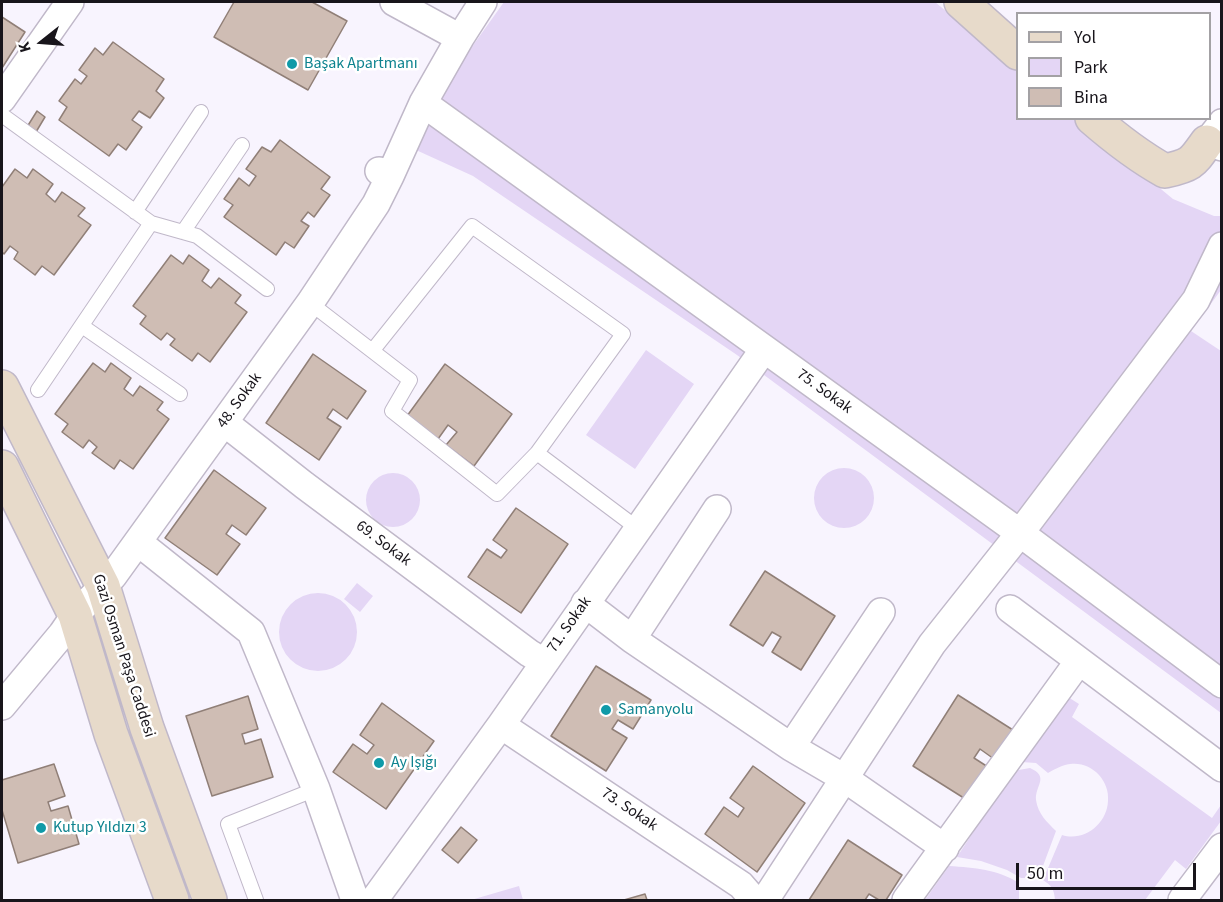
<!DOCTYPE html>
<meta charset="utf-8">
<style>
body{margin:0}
#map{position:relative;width:1223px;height:902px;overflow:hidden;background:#f8f4fe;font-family:"Source Sans 3",sans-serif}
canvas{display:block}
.frame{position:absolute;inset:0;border:3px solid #18151b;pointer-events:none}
.legend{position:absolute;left:1016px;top:12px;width:195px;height:108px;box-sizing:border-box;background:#fff;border:2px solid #a3a1a4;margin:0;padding:8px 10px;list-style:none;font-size:18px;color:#18151b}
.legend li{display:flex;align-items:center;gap:12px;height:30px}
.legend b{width:30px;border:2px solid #a3a1a4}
.north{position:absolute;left:12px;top:12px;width:60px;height:60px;-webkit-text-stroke:4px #fff;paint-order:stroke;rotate:253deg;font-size:16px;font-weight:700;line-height:24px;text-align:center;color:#18151b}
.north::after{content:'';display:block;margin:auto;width:21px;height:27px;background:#18151b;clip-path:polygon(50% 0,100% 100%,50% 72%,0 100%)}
.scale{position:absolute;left:1016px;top:863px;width:180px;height:27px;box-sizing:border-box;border:3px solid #18151b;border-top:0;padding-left:8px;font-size:18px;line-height:21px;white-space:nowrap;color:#18151b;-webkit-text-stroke:4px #fff;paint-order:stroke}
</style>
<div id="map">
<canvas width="1223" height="902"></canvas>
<div class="frame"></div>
<ul class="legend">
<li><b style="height:8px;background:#e7daca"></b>Yol</li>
<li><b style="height:16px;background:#e4d6f5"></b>Park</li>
<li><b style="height:16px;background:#cfbdb4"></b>Bina</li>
</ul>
<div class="north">K</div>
<div class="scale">50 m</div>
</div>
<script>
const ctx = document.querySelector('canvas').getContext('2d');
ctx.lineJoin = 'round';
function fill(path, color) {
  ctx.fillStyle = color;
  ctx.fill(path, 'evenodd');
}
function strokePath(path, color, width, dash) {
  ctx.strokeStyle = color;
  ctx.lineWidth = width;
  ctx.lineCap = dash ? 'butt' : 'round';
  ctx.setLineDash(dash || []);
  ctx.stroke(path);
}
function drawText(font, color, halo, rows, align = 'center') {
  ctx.font = font + ' "Source Sans 3",sans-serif';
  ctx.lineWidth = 5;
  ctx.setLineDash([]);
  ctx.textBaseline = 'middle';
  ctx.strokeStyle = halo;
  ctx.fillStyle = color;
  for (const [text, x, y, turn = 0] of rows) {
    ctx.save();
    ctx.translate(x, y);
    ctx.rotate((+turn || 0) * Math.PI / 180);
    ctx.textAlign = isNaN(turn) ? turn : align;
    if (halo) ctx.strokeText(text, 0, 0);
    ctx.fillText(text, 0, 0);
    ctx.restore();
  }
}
fill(new Path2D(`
 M 504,2 L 935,2 L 1017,70 L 1018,118 L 1076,119 L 1173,199 L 1214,216 L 1221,216 L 1221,290 L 1191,331 L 1221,351 L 1221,713 L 737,355 L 473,176 L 416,150 L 429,107 Z
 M 646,350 L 694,384 L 635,469 L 586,435 Z
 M814 498a30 30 0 1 1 60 0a30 30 0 1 1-60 0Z
 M366 500a27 27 0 1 1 54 0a27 27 0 1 1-54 0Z
 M 357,583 L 373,596 L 360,612 L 344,599 Z
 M279 632a39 39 0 1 1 78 0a39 39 0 1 1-78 0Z
 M 1068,697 L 1079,704 L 1072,717 L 1212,818 L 1221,805 L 1221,821 L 1186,869 L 1175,860 L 1145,900 L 1055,900 C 1054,889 1052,886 1043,880 L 1062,835 C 1084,842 1107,824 1108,801 C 1110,780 1091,761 1070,764 C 1062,765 1055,769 1048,773 L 1036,763 L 1021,762 Z
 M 1030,768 C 1050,777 1035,785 1036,800 C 1038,814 1047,822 1056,831 L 1040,874 L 1034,878 L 1021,878 L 1007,870 L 981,861 L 957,857 L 1013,771 Z
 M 949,866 C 975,868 997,869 1019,883 L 1019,900 L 925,900 Z
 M 519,886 L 523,900 L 471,900 Z`), '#e4d6f5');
const building = new Path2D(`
 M 234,2 L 312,2 L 347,21 L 308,90 L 214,37 Z
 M 2,17 L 25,32 L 2,68 Z
 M 113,42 L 164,79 L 156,91 L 164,98 L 150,118 L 139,111 L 132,120 L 142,127 L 126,150 L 118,144 L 109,156 L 59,120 L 67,107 L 59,101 L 75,79 L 81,84 L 87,76 L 79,70 L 95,48 L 103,55 Z
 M 37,111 L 45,117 L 36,132 L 27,127 Z
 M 280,140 L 330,177 L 321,189 L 330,195 L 314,217 L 308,212 L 301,221 L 309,226 L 294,248 L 285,242 L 276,255 L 224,217 L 233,205 L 224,199 L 239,178 L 249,186 L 256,176 L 246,169 L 262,147 L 271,152 Z
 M 15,169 L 27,178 L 33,169 L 53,184 L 46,194 L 55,202 L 62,192 L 85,208 L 78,216 L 91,225 L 54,275 L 42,266 L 35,275 L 14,259 L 18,252 L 10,246 L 4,254 L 2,252 L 2,187 Z
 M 171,255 L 183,264 L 189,255 L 209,270 L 202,281 L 211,288 L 219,278 L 241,295 L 235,303 L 247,312 L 210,362 L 198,353 L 192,361 L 170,345 L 175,339 L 167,333 L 161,340 L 140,324 L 146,316 L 133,306 Z
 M 313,354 L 366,391 L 347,419 L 333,409 L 327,418 L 341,427 L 319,460 L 266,423 Z
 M 93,363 L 105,372 L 111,363 L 131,378 L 124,389 L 133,396 L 140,386 L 163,402 L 157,410 L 169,419 L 133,469 L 120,460 L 114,469 L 92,453 L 97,447 L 89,440 L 83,448 L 62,432 L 68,424 L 55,414 Z
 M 445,364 L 512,414 L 474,466 L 446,445 L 457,432 L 448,425 L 438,439 L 407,416 Z
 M 214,470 L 266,508 L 246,535 L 232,525 L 226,534 L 240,544 L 217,575 L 165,538 Z
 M 516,508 L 568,544 L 521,613 L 468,577 L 487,549 L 501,558 L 507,550 L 493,540 Z
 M 765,571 L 835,616 L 801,670 L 772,652 L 781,637 L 772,632 L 763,646 L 730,625 Z
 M 596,666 L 651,700 L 633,729 L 618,720 L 612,729 L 627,738 L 606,771 L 551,736 Z
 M 958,695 L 1013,730 L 994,759 L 980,749 L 974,758 L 988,767 L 967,800 L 913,766 Z
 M 248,696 L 258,729 L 242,734 L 245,744 L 261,739 L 273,777 L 212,796 L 186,716 Z
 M 382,703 L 434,741 L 386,809 L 333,772 L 353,744 L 367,754 L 374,745 L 360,735 Z
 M 54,764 L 65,796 L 48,802 L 51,811 L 68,806 L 79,844 L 18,863 L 2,810 L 2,780 Z
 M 753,766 L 805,803 L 757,872 L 705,834 L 724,807 L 738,817 L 744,808 L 730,798 Z
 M 461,827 L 477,840 L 458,863 L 442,850 Z
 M 848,840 L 902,875 L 886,900 L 879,900 L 869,894 L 865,900 L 809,900 Z
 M 645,894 L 647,900 L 624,900 Z`);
fill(building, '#cfbdb4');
strokePath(building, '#907f77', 1.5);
const lane = new Path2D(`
 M 2,115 L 151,223 L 197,236 L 267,289
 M 135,212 L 201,112
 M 183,232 L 242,145
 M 310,303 L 410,380 L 392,411 L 497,494 L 537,453 L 637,528
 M 82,326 L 180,394
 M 373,350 L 472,226 L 623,334 L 537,453
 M 38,390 L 151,223
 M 256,900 L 228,824 L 316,789`);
const street = new Path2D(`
 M 394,2 L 460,38
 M 2,99 L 70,2
 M 423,103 L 1020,533 L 1222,684
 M 1222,123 L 1207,142 L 1222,147
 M 390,176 L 423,103 L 460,38 L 483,2
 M 225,423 L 304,485 L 529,653 L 544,662
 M 138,542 L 251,632 L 316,789 L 355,900
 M 585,603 L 632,639 L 791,747 L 844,778 L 945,848
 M 1010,609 L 1222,768
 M 632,639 L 717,509
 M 2,706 L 62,634 L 75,615 L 113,576 L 310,303 L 376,204 L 390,176 L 379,171
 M 501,725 L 741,885 L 754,900
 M 791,747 L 881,612
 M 374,900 L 501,725 L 764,349
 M 765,900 L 932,644 L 1020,533 L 1196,300 L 1222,246
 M 906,900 L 1079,661
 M 1182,900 L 1222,847`);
const secondary = new Path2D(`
 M 961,2 L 1018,53
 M 1092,118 C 1115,138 1138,156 1165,171 C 1192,165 1192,163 1207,142
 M 2,387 L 103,586 L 147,728 L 210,900
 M 2,467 L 75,615 L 111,734 L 172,900`);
strokePath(lane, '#c0b8c9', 16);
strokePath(street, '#c0b8c9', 30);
strokePath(secondary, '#c0b8c9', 36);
strokePath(lane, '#fff', 14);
strokePath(street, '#fff', 27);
strokePath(secondary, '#e7daca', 33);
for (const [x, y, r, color] of [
 [292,64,6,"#0f9aa8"],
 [606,710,6,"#0f9aa8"],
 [379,763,6,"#0f9aa8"],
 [41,828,6,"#0f9aa8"]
]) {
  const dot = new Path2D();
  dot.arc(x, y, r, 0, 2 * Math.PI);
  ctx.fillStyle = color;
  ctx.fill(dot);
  strokePath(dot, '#fff', 2);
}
drawText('16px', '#0d838f', '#fff', [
 ["Başak Apartmanı",304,64],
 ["Samanyolu",618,710],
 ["Ay Işığı",391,763],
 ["Kutup Yıldızı 3",53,828]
], 'left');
drawText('16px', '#18151b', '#fff', [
 ["75. Sokak",824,392,36],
 ["48. Sokak",240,401,-54],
 ["69. Sokak",383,544,37],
 ["71. Sokak",570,625,-55],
 ["Gazi Osman Paşa Caddesi",123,656,72],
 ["73. Sokak",629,810,34]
]);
</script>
